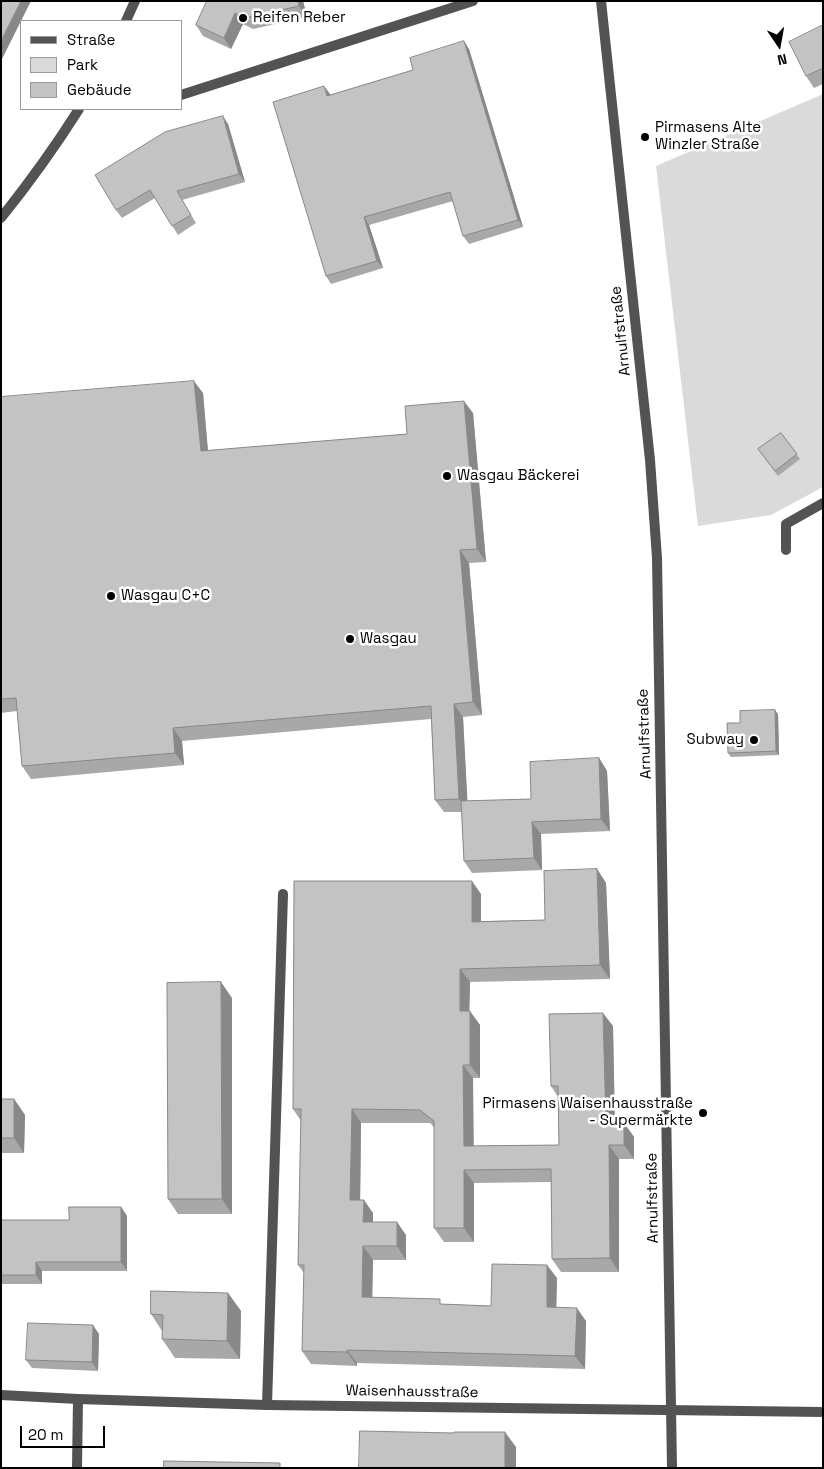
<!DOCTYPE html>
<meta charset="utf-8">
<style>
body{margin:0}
#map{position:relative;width:824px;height:1469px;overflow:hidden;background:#fff;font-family:"Space Grotesk",sans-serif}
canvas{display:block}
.frame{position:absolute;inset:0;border:2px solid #000;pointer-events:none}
.legend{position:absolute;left:20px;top:20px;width:162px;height:90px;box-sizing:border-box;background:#fff;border:1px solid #999;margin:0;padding:6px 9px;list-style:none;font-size:15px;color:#000}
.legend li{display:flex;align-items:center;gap:10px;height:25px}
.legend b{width:25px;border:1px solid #999}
.north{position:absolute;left:754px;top:20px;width:50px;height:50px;-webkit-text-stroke:4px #fff;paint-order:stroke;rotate:168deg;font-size:14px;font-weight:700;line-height:20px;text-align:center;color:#000}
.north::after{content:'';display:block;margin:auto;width:18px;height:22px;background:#000;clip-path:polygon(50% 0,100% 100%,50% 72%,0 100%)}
.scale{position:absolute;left:20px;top:1426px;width:85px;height:22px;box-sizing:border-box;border:2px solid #000;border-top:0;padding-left:6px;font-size:15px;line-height:18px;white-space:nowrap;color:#000;-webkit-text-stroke:4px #fff;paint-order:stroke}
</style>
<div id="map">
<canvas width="824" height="1469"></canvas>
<div class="frame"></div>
<ul class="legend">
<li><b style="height:6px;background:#535353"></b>Straße</li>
<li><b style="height:14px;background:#dadada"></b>Park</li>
<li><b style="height:14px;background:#c3c3c3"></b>Gebäude</li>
</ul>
<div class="north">N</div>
<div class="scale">20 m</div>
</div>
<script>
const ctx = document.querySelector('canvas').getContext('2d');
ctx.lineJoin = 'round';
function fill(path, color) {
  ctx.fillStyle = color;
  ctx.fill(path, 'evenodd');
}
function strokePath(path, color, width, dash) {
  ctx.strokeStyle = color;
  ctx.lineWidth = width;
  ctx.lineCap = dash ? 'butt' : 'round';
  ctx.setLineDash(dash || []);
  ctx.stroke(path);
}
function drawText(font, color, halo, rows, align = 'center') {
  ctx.font = font + ' "Space Grotesk",sans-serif';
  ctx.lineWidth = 5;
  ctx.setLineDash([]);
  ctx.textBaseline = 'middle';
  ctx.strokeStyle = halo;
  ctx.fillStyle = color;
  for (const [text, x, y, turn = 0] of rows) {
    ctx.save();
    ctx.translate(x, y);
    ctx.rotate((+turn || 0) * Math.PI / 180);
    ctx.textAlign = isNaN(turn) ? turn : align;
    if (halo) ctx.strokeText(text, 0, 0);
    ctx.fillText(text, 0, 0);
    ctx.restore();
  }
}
fill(new Path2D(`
 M 823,94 L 823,487 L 771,515 L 698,526 L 656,166 Z`), '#dadada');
strokePath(new Path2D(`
 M 786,550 L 786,524 L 823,503
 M 267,1405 L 283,894
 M 77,1468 L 78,1399`), '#535353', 10);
strokePath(new Path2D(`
 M 126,21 L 135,1
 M 181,95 L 473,1
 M 1,218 C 29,183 55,147 79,109
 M 1,1395 L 78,1399 L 267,1405 L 823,1412`), '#535353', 10);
strokePath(new Path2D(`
 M 601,1 L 650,460 L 657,558 L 672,1468`), '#535353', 10);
fill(new Path2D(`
 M 207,1 L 303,1 L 307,17 L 253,29 L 243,24 L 231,49 L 203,36 L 196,25 Z
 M 823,25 L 823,84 L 814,88 L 806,76 Z
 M 469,49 L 523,227 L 469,244 L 463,236 L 453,201 L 369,225 L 383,268 L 331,284 L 326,276 L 330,94 L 330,95 L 413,70 Z
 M 228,124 L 245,182 L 182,200 L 196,223 L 178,235 L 155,198 L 122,218 L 116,210 Z
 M 203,393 L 208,451 L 407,434 L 473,413 L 486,562 L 469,563 L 482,715 L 463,717 L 467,801 L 531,799 L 599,758 L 607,771 L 610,831 L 541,834 L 542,870 L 472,873 L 464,861 L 462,812 L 444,812 L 435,800 L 431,719 L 182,741 L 184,765 L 31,779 L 22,766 L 17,711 L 1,713 L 1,397 Z
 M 781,433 L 800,459 L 778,476 L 758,449 Z
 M 778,714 L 779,755 L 731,757 L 728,753 L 740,723 Z
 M 597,869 L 606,883 L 610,979 L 470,982 L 469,1011 L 480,1025 L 480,1078 L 473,1078 L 473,1146 L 559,1145 L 558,1097 L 551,1086 L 613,1026 L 615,1123 L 624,1123 L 634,1137 L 634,1159 L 619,1159 L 619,1272 L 561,1272 L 552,1259 L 551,1182 L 474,1183 L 474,1242 L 444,1242 L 434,1228 L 434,1127 L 430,1123 L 361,1123 L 360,1200 L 373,1213 L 373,1222 L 406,1235 L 406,1260 L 373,1260 L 372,1297 L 444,1304 L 491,1306 L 557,1278 L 556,1307 L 586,1321 L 585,1369 L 357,1363 L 357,1366 L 311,1364 L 302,1351 L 304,1273 L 298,1265 L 301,1121 L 293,1109 L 481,894 L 481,921 L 545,920 Z
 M 232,998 L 232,1214 L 178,1214 L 168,1199 Z
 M 1,1099 L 14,1099 L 25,1115 L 24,1153 L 1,1153 Z
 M 121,1207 L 127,1216 L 127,1271 L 42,1271 L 42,1284 L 1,1284 L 1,1220 L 69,1220 Z
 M 228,1293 L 241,1311 L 240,1359 L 175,1358 L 162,1339 L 162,1331 L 151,1314 Z
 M 99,1334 L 98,1371 L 32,1368 L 26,1360 Z`), '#a8a8a8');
fill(new Path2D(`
 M 21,1 L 31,1 L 1,61 L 1,41 Z
 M 298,1 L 303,1 L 307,17 L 299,6 Z
 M 235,13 L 243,24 L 231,49 L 224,38 Z
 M 464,41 L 469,49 L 523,227 L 518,220 Z
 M 324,86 L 330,94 L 333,104 L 327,96 Z
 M 223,116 L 228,124 L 245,182 L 239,174 Z
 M 364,217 L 369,225 L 383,268 L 377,261 Z
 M 194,381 L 203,393 L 209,464 L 201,451 Z
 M 464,401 L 473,413 L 486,562 L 477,549 Z
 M 460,550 L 469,563 L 482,715 L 473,702 Z
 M 454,704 L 463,717 L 468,811 L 459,799 Z
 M 775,710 L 778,714 L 779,755 L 776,751 Z
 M 173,728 L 182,741 L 184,765 L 175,753 Z
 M 599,758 L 607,771 L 610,831 L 601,819 Z
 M 532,822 L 541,834 L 542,870 L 534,858 Z
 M 597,869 L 606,883 L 610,979 L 600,965 Z
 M 472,881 L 481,894 L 481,935 L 472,922 Z
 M 460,969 L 470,982 L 469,1025 L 460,1011 Z
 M 221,982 L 232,998 L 232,1214 L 222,1199 Z
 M 470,1011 L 480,1025 L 480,1078 L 470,1065 Z
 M 603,1013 L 613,1026 L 615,1137 L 606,1123 Z
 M 463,1065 L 473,1078 L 474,1160 L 464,1146 Z
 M 14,1099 L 25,1115 L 24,1153 L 14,1138 Z
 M 352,1109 L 361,1123 L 360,1213 L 350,1200 Z
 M 624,1123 L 634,1137 L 634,1159 L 624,1145 Z
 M 609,1145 L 619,1159 L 619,1272 L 610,1258 Z
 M 464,1170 L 474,1183 L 474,1242 L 464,1228 Z
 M 364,1200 L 373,1213 L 373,1235 L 363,1222 Z
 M 121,1207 L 127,1216 L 127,1271 L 121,1262 Z
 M 397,1222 L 406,1235 L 406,1260 L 397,1246 Z
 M 363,1246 L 373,1260 L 372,1310 L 362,1297 Z
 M 36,1262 L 42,1271 L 42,1284 L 36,1275 Z
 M 547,1265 L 557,1278 L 556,1321 L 547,1307 Z
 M 228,1293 L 241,1311 L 240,1359 L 227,1341 Z
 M 577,1308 L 586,1321 L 585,1369 L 575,1356 Z
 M 93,1325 L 99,1334 L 98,1371 L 92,1362 Z
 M 347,1350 L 357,1363 L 357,1366 L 347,1352 Z
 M 505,1432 L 516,1447 L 516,1468 L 505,1468 Z`), '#888');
const building = new Path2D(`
 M 1,1 L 21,1 L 1,41 Z
 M 207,1 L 298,1 L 299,6 L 245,18 L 235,13 L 224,38 L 196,25 Z
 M 823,25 L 823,68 L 806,76 L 789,42 Z
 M 464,41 L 518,220 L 463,236 L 450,192 L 364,217 L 377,261 L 326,276 L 273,102 L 324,86 L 327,96 L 413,70 L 410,58 Z
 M 223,116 L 239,174 L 177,191 L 191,215 L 172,226 L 150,190 L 116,210 L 95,175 L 165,132 Z
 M 194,381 L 201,451 L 407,434 L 405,406 L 464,401 L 477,549 L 460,550 L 473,702 L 454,704 L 459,799 L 435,800 L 431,706 L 173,728 L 175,753 L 22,766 L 16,698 L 1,699 L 1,397 Z
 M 781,433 L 797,454 L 775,471 L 758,449 Z
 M 775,710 L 776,751 L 728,753 L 727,723 L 740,723 L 740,711 Z
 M 599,758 L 601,819 L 532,822 L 534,858 L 464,861 L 461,801 L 531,799 L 530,762 Z
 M 597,869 L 600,965 L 460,969 L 460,1011 L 470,1011 L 470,1065 L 463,1065 L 464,1146 L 559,1145 L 558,1086 L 551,1086 L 549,1014 L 603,1013 L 606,1123 L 624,1123 L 624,1145 L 609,1145 L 610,1258 L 552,1259 L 551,1169 L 464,1170 L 464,1228 L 434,1228 L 434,1121 L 420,1110 L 352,1109 L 350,1200 L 364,1200 L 363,1222 L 397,1222 L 397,1246 L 363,1246 L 362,1297 L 440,1299 L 440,1304 L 491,1306 L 492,1264 L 547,1265 L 547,1307 L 577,1308 L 575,1356 L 347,1350 L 347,1352 L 302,1351 L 304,1265 L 298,1265 L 301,1109 L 293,1109 L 294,881 L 472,881 L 472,922 L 545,920 L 544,871 Z
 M 221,982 L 222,1199 L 168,1199 L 167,983 Z
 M 1,1099 L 14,1099 L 14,1138 L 1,1138 Z
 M 69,1207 L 121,1207 L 121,1262 L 36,1262 L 36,1275 L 1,1275 L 1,1220 L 69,1220 Z
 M 151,1291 L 228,1293 L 227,1341 L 162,1339 L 163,1315 L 151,1314 Z
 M 28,1323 L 93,1325 L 92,1362 L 26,1360 Z
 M 360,1431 L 454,1433 L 454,1432 L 505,1432 L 505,1468 L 359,1468 Z
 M 164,1461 L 280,1463 L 280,1468 L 164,1468 Z`);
fill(building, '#c3c3c3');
strokePath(building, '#888', 1);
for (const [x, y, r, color] of [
 [243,18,5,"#000"],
 [645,137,5,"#000"],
 [447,476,5,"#000"],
 [111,596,5,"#000"],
 [350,639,5,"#000"],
 [754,740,5,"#000"],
 [703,1113,5,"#000"]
]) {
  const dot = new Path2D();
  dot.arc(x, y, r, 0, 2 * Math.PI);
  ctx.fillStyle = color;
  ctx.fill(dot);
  strokePath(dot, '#fff', 2);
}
drawText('15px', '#000', '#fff', [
 ["Reifen Reber",253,18],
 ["Pirmasens Alte",655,128],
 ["Winzler Straße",655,145],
 ["Wasgau Bäckerei",457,476],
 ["Wasgau C+C",121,596],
 ["Wasgau",360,639],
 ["Subway",744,740,"right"],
 ["Pirmasens Waisenhausstraße",693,1104,"right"],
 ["- Supermärkte",693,1121,"right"]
], 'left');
drawText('15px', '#000', '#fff', [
 ["Arnulfstraße",621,331,-96],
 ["Arnulfstraße",645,734,-92],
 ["Arnulfstraße",653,1198,-91],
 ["Waisenhausstraße",412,1392,1]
]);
</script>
